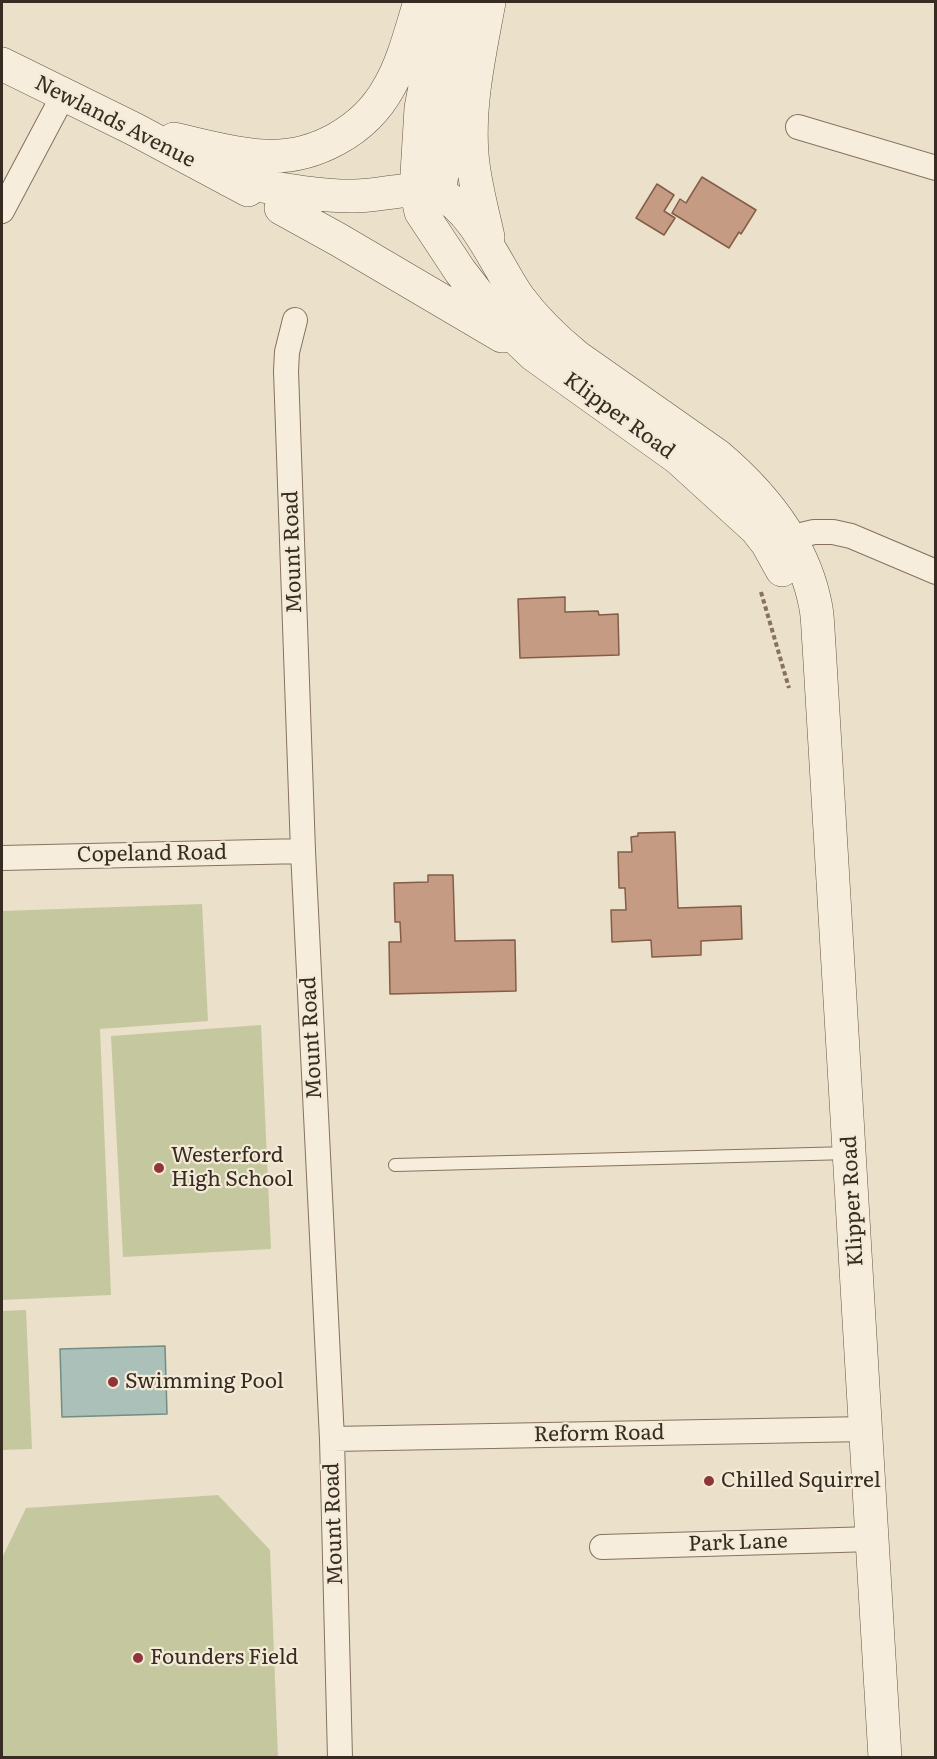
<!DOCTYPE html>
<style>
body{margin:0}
#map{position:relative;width:937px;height:1759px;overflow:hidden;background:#ebe0c9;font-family:Literata,serif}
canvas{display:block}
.frame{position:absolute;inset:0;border:3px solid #382b21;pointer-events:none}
</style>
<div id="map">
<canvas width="937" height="1759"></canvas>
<div class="frame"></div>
</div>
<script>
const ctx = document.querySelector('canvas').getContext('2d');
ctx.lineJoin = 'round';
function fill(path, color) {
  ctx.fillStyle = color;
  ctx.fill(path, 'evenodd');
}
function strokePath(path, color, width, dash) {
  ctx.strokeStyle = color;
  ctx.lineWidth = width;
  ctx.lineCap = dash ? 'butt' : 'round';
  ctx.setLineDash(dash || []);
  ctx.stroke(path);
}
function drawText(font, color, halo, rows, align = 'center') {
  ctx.font = font + ' Literata,serif';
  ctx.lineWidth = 4.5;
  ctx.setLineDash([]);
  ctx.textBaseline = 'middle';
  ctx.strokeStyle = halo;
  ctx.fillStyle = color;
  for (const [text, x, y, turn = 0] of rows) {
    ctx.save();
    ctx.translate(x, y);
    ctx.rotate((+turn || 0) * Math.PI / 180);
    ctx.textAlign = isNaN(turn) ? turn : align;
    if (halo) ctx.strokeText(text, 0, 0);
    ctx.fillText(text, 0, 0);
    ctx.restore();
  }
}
fill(new Path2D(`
 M 202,904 L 208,1021 L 100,1029 L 111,1295 L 2,1300 L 2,911 Z
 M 261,1025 L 271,1249 L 123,1257 L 111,1036 Z
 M 26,1310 L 32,1449 L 2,1450 L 2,1311 Z
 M 218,1495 L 270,1550 L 278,1757 L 2,1757 L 2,1558 L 26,1508 Z`), '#c5c89e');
const water = new Path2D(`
 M 165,1346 L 167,1414 L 62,1417 L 60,1349 Z`);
fill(water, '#aac0b8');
strokePath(water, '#718e85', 1.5);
const building = new Path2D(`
 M 702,177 L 756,210 L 741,234 L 739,232 L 729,248 L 672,213 L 680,199 L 686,203 Z
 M 657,184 L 674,195 L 664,211 L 675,218 L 664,235 L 636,218 Z
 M 565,597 L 565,612 L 598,611 L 599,615 L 618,614 L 619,655 L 520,658 L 518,599 Z
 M 675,832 L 678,908 L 741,906 L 742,939 L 701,941 L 701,955 L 652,957 L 651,940 L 612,942 L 611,910 L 626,910 L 625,888 L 619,888 L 618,852 L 632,852 L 631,837 L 638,836 L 638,833 Z
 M 428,875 L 453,875 L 455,941 L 515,940 L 516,991 L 390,994 L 389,942 L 401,942 L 400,922 L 395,922 L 394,883 L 428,882 Z`);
fill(building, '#c59c83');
strokePath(building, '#835d47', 1.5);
const service = new Path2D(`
 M 395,1165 L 849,1153`);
const minor = new Path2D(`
 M 798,127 L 936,168
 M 2,211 L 63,96
 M 295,320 L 287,352 L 286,371 L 303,851 L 332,1439 L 340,1758
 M 776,541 L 814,532 L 833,532 L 851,536 L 936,572
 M 2,858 L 303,851
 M 332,1439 L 866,1429
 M 602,1547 L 873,1539`);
const secondary = new Path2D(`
 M 441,2 L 421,108 L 416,190 L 421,212 L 460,271 L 494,315 L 512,334 L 534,355 L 678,458 L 756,529 L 767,543 L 782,570
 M 2,64 L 134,129 L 248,190
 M 174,139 C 201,145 236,155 264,156 C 314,159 365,131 389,87 C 404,61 411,30 420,2
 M 229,180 C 270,187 311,196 352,196 C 380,197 411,184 439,194 C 474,207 498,269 519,298 C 536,321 555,339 577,357 L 718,456 C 765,496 805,546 816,608 C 818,620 818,633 819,645 L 885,1758
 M 281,208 L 339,240 L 502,336
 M 424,208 L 439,194 L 442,174 L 447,105 L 455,54 L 466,2
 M 488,237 C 482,209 474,182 472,154 C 468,103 480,52 489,2`);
strokePath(service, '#86725f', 14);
strokePath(minor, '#86725f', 26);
strokePath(secondary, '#685442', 34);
strokePath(new Path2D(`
 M 761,592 L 789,688`), '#86725f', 4, [4.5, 3]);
strokePath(service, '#f6eddc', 12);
strokePath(minor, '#f6eddc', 24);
strokePath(secondary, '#f6eddc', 33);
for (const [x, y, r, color] of [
 [159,1168,6,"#8f3539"],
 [113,1382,6,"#8f3539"],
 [709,1481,6,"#8f3539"],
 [138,1658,6,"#8f3539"]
]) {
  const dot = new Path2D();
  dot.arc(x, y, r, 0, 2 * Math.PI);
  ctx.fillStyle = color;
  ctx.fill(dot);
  strokePath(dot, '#f3ead8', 2);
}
drawText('21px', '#382b21', '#f3ead8', [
 ["Newlands Avenue",115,122,27],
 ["Klipper Road",619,416,36],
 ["Mount Road",293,552,-92],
 ["Copeland Road",152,854,-1],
 ["Mount Road",312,1038,-93],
 ["Klipper Road",853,1201,-93],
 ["Reform Road",599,1434,-1],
 ["Mount Road",334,1524,-92],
 ["Park Lane",738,1543,-2]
]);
drawText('21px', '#382b21', '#f3ead8', [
 ["Westerford",171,1156],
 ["High School",171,1180],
 ["Swimming Pool",125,1382],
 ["Chilled Squirrel",721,1481],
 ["Founders Field",150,1658]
], 'left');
</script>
